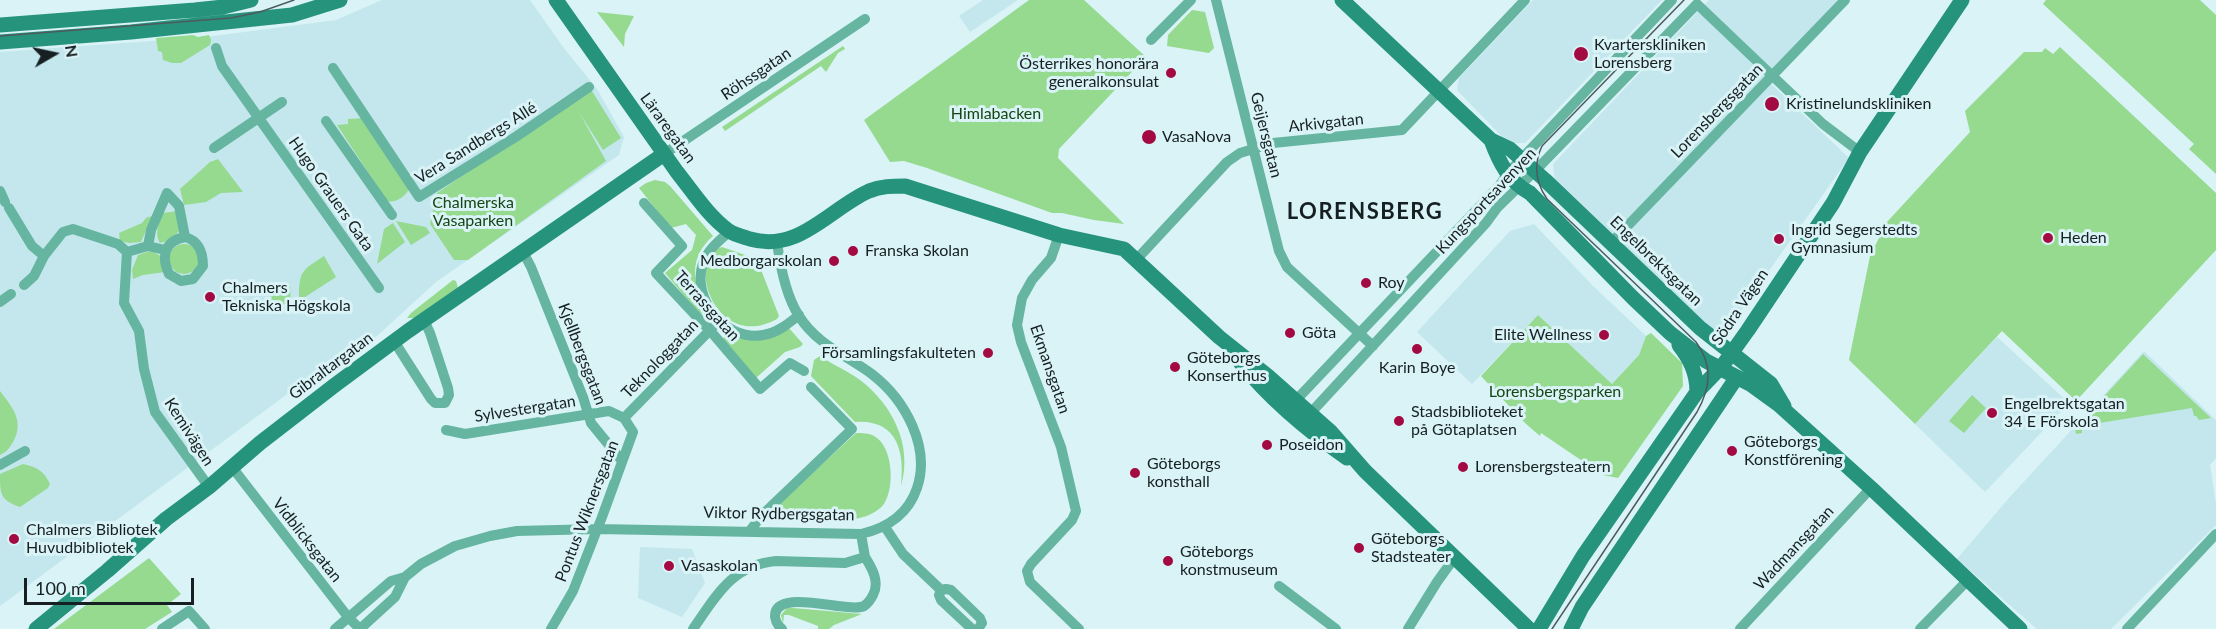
<!DOCTYPE html>
<meta charset="utf-8">
<style>
body{margin:0}
#map{position:relative;width:2216px;height:629px;overflow:hidden;background:#d9f3f7;font-family:Lato,sans-serif}
canvas{display:block}
.north{position:absolute;left:24px;top:24px;width:60px;height:60px;-webkit-text-stroke:4px #d9f3f7;paint-order:stroke;rotate:81deg;font-size:16px;font-weight:700;line-height:24px;text-align:center;color:#161f21}
.north::after{content:'';display:block;margin:auto;width:21px;height:27px;background:#161f21;clip-path:polygon(50% 0,100% 100%,50% 72%,0 100%)}
.scale{position:absolute;left:24px;top:578px;width:170px;height:27px;box-sizing:border-box;border:3px solid #161f21;border-top:0;padding-left:8px;font-size:18px;line-height:21px;white-space:nowrap;color:#161f21;-webkit-text-stroke:4px #d9f3f7;paint-order:stroke}
</style>
<div id="map">
<canvas width="2216" height="629"></canvas>
<div class="north">N</div>
<div class="scale">100 m</div>
</div>
<script>
const ctx = document.querySelector('canvas').getContext('2d');
ctx.lineJoin = 'round';
function fill(path, color) {
  ctx.fillStyle = color;
  ctx.fill(path, 'evenodd');
}
function strokePath(path, color, width, dash) {
  ctx.strokeStyle = color;
  ctx.lineWidth = width;
  ctx.lineCap = dash ? 'butt' : 'round';
  ctx.setLineDash(dash || []);
  ctx.stroke(path);
}
function drawText(font, color, halo, rows, align = 'center') {
  ctx.font = font + ' Lato,sans-serif';
  ctx.lineWidth = 6;
  ctx.setLineDash([]);
  ctx.textBaseline = 'middle';
  ctx.strokeStyle = halo;
  ctx.fillStyle = color;
  for (const [text, x, y, turn = 0] of rows) {
    ctx.save();
    ctx.translate(x, y);
    ctx.rotate((+turn || 0) * Math.PI / 180);
    ctx.textAlign = isNaN(turn) ? turn : align;
    if (halo) ctx.strokeText(text, 0, 0);
    ctx.fillText(text, 0, 0);
    ctx.restore();
  }
}
fill(new Path2D(`
 M 382,0 L 530,0 L 563,47 L 597,89 L 624,137 L 619,155 L 436,282 L 377,336 L 305,381 L 0,606 L 0,52 L 206,37 L 336,20 Z
 M 983,0 L 1018,0 L 970,32 L 959,16 Z
 M 1533,0 L 1662,0 L 1525,143 L 1508,143 L 1457,90 L 1459,78 Z
 M 1709,0 L 1838,0 L 1765,78 L 1849,158 L 1724,334 L 1716,335 L 1555,184 L 1553,164 Z
 M 1534,224 L 1592,285 L 1646,336 L 1639,355 L 1612,384 L 1538,315 L 1472,384 L 1417,332 L 1510,231 Z
 M 1997,337 L 2069,403 L 1985,492 L 1915,424 Z
 M 2144,351 L 2216,420 L 2216,458 L 2210,465 L 2216,504 L 2216,525 L 2111,629 L 2037,629 L 1957,559 L 2008,499 Z
 M 640,547 L 692,549 L 705,583 L 682,617 L 638,598 Z`), '#c3e7ed');
fill(new Path2D(`
 M 1029,0 L 1084,0 L 1146,57 L 1059,149 L 1058,158 L 1124,224 L 1094,220 L 1062,213 L 1052,213 L 927,168 L 904,161 L 890,162 L 864,120 Z
 M 2046,0 L 2200,0 L 2216,15 L 2216,174 L 2189,149 L 2194,144 L 2043,4 Z
 M 1192,10 L 1205,12 L 1214,48 L 1209,53 L 1167,46 L 1168,35 Z
 M 597,12 L 634,16 L 625,34 L 624,47 Z
 M 193,35 L 198,37 L 209,35 L 211,40 L 210,45 L 181,63 L 172,63 L 163,60 L 162,52 L 158,51 L 156,38 Z
 M 843,46 L 845,49 L 838,53 L 826,72 L 821,66 L 725,131 L 722,127 Z
 M 2060,47 L 2216,193 L 2216,250 L 2076,401 L 2002,331 L 1915,424 L 1849,360 L 1870,256 L 1887,222 L 1970,132 L 1965,111 L 2024,52 L 2042,52 L 2045,48 L 2053,54 Z
 M 592,91 L 621,138 L 603,150 L 579,112 L 606,161 L 468,260 L 454,260 L 430,224 L 437,193 L 573,101 Z
 M 364,118 L 410,187 C 407,195 396,204 387,201 L 337,125 L 348,124 L 348,119 Z
 M 218,159 L 243,192 L 221,193 L 206,202 L 184,205 L 180,189 L 210,162 Z
 M 655,180 L 665,182 L 670,186 L 713,236 C 687,259 694,282 705,311 L 702,314 L 699,313 L 665,273 L 692,250 L 696,235 L 686,224 L 671,228 L 639,188 L 646,183 Z
 M 178,211 L 179,231 L 171,240 L 160,243 C 154,234 159,222 163,213 Z
 M 152,216 L 141,242 L 129,243 L 120,241 L 119,233 L 142,223 L 146,218 Z
 M 396,221 L 426,227 L 430,233 L 411,245 Z
 M 393,223 L 405,242 L 377,264 L 384,229 Z
 M169 259a15 15 0 1 1 30 0a15 15 0 1 1-30 0Z
 M 722,247 L 748,256 L 758,262 L 779,316 L 777,319 C 716,353 684,259 722,247 Z
 M 150,251 C 163,255 164,259 165,272 L 143,275 L 133,279 L 132,270 L 138,255 Z
 M 324,256 L 336,277 L 305,297 L 299,297 C 299,270 303,270 324,256 Z
 M 453,280 L 456,281 L 458,288 L 414,318 L 407,318 L 411,313 Z
 M 286,283 L 290,285 L 291,305 L 284,304 L 277,312 L 264,312 L 272,298 L 270,293 Z
 M 1538,315 L 1612,384 L 1639,355 L 1646,336 L 1651,333 L 1682,363 L 1683,386 L 1618,478 L 1603,475 L 1541,433 L 1540,436 L 1525,423 L 1481,376 Z
 M 788,327 L 803,344 L 800,347 L 785,352 L 756,378 L 723,340 L 725,332 L 736,336 Z
 M 2143,354 L 2211,418 L 2199,420 L 2196,416 L 2194,416 L 2192,408 L 2087,425 L 2087,427 L 2082,430 L 2082,433 L 2076,434 L 2075,428 Z
 M 820,356 C 833,365 848,371 860,380 C 893,405 913,446 901,486 C 905,451 897,419 855,422 L 811,376 L 814,360 Z
 M 0,391 C 12,407 25,421 13,442 C 9,448 7,452 0,455 Z
 M 1972,395 L 1986,408 L 1964,433 L 1949,421 Z
 M 856,433 C 862,433 869,433 874,436 C 893,446 895,487 884,504 C 881,508 874,513 869,515 C 848,525 793,518 767,518 L 767,515 Z
 M 23,464 C 37,467 44,471 50,484 L 48,488 L 20,507 C 0,500 0,494 0,474 Z
 M 149,558 L 181,594 L 167,605 L 172,612 L 145,629 L 54,629 Z
 M 787,608 L 793,608 L 862,614 L 834,625 L 829,629 L 818,629 L 818,626 L 789,615 L 784,615 L 783,624 L 781,615 Z`), '#95da8f');
strokePath(new Path2D(`
 M 1216,0 L 1279,251 L 1287,267 L 1373,346
 M 1151,40 L 1191,0
 M 216,48 L 222,66 L 379,288
 M 333,68 L 419,197 L 517,136 L 589,87
 M 326,121 L 392,215
 M 214,148 L 282,102
 M 664,154 L 865,19
 M 0,191 L 5,202
 M 644,203 L 682,246 L 656,273 L 713,334 L 760,389 L 790,363 L 804,371
 M 9,208 L 32,246 L 44,256
 M 730,231 C 720,240 708,249 703,263 C 691,298 725,342 763,335 C 777,333 788,324 799,315
 M 1059,235 L 1051,258 L 1032,280 L 1022,298 L 1017,325 L 1021,342 L 1061,447 L 1076,511 L 1072,520 L 1031,564 L 1027,571 L 1030,582 L 1079,629
 M 185,237 C 199,241 203,252 203,266 L 193,279 L 181,281 L 169,274 C 161,257 164,241 185,237 Z
 M 1611,243 L 1845,0
 M 148,246 L 151,230 L 167,193 L 179,206 L 185,237
 M 127,252 L 124,303 L 139,331 L 144,369 L 155,412 L 209,487
 M 127,252 L 148,246 L 165,250
 M 523,252 L 531,267 L 583,397 L 591,423 L 622,461
 M 1136,260 L 1227,162 L 1240,153 L 1273,143 L 1402,130 L 1525,0
 M 24,285 L 34,276 L 44,256 L 63,232 L 73,229 L 118,244 L 127,252
 M 0,302 L 11,294
 M 394,341 L 431,399 L 435,403 L 445,403 L 449,395 L 448,388 L 430,333 L 424,320
 M 1291,402 L 1299,397 L 1499,186 L 1508,173 L 1672,0
 M 624,418 L 714,326
 M 1306,418 L 1486,223 L 1497,208 L 1535,171 L 1697,4 L 1823,124 L 1860,152
 M 446,430 L 465,434 L 609,411 L 624,418 L 633,432 L 602,517 L 573,591 L 551,629
 M 0,465 L 25,451
 M 232,467 L 348,617 L 360,629
 M 885,527 L 903,554 L 941,590 L 946,589 L 951,590 L 980,618 L 982,623 L 978,629
 M 749,532 L 762,515 L 852,429 L 811,387
 M 1279,586 L 1336,629
 M 941,590 L 939,595 L 941,600 L 972,629
 M 162,629 L 189,611 L 205,629
 M 335,629 L 391,581 L 405,577 L 421,564 L 455,546 L 490,536 L 517,531 L 598,529 L 861,534 C 887,528 908,515 917,488 C 931,447 905,400 873,375 C 848,356 817,345 799,316 C 786,296 780,265 777,242
 M 360,629 L 395,597 L 405,577
 M 693,629 C 716,596 732,565 776,561 L 845,563 L 865,557 L 861,534
 M 782,629 C 778,626 776,623 775,617 C 774,586 849,614 864,606 C 867,604 871,599 873,595 C 880,582 872,568 865,557
 M 1408,629 L 1437,582 L 1455,557
 M 1740,629 L 1871,488
 M 1920,629 L 1967,581
 M 2127,629 L 2216,534`), '#66b5a0', 10);
strokePath(new Path2D(`
 M 556,0 L 677,172 C 693,192 708,216 729,231 C 735,235 744,237 750,239 C 799,253 829,209 869,191 C 881,186 893,186 905,186 L 1059,235 L 1124,249 L 1219,337 L 1268,376 L 1330,431 L 1365,471 L 1529,629
 M 1342,0 L 1491,140 L 1510,149 L 1545,180 L 1700,328 L 1771,384 L 1784,406
 M 0,25 L 195,10 L 223,7 L 251,0
 M 0,42 L 131,32 L 292,15 L 340,0
 M 1491,140 C 1499,162 1509,182 1530,193 L 1633,298 L 1670,333 L 1706,361 L 1750,384 L 1779,405 L 1871,488 L 2020,629
 M 1679,345 C 1690,359 1697,373 1697,392
 M 1240,362 C 1270,399 1308,431 1347,458
 M 36,629 L 107,571 L 166,519 L 209,487 L 260,443 L 335,385 L 408,331 L 664,154
 M 1539,629 L 1583,556 L 1697,392 L 1723,365 L 1748,330 L 1833,203 L 1860,152 L 1962,0
 M 1571,629 L 1582,607 L 1737,377`), '#26937c', 15);
strokePath(new Path2D(`
 M 0,36 L 231,18 L 260,12 L 294,0
 M 1552,629 L 1697,412 C 1711,387 1713,365 1696,342 L 1547,199 C 1536,183 1533,165 1542,146 L 1684,0`), '#4d5b5e', 1.5);
for (const [x, y, r, color] of [
 [1581,54,8,"#a40a42"],
 [1171,73,6,"#a40a42"],
 [1772,104,8,"#a40a42"],
 [1149,137,8,"#a40a42"],
 [2048,238,6,"#a40a42"],
 [1779,239,6,"#a40a42"],
 [853,251,6,"#a40a42"],
 [834,261,6,"#a40a42"],
 [1366,283,6,"#a40a42"],
 [210,297,6,"#a40a42"],
 [1290,333,6,"#a40a42"],
 [1604,335,6,"#a40a42"],
 [1417,349,6,"#a40a42"],
 [988,353,6,"#a40a42"],
 [1175,367,6,"#a40a42"],
 [1992,413,6,"#a40a42"],
 [1399,421,6,"#a40a42"],
 [1267,445,6,"#a40a42"],
 [1732,451,6,"#a40a42"],
 [1463,467,6,"#a40a42"],
 [1135,473,6,"#a40a42"],
 [14,539,6,"#a40a42"],
 [1359,548,6,"#a40a42"],
 [1168,561,6,"#a40a42"],
 [669,566,6,"#a40a42"]
]) {
  const dot = new Path2D();
  dot.arc(x, y, r, 0, 2 * Math.PI);
  ctx.fillStyle = color;
  ctx.fill(dot);
  strokePath(dot, '#d9f3f7', 2);
}
drawText('16px', '#161f21', '#d9f3f7', [
 ["Kvarterskliniken",1594,45],
 ["Lorensberg",1594,63],
 ["Österrikes honorära",1159,64,"right"],
 ["generalkonsulat",1159,82,"right"],
 ["Kristinelundskliniken",1786,104],
 ["VasaNova",1162,137],
 ["Ingrid Segerstedts",1791,230],
 ["Gymnasium",1791,248],
 ["Heden",2060,238],
 ["Franska Skolan",865,251],
 ["Medborgarskolan",822,261,"right"],
 ["Roy",1378,283],
 ["Chalmers",222,288],
 ["Tekniska Högskola",222,306],
 ["Göta",1302,333],
 ["Elite Wellness",1592,335,"right"],
 ["Församlingsfakulteten",976,353,"right"],
 ["Göteborgs",1187,358],
 ["Konserthus",1187,376],
 ["Karin Boye",1417,368,"center"],
 ["Engelbrektsgatan",2004,404],
 ["34 E Förskola",2004,422],
 ["Stadsbiblioteket",1411,412],
 ["på Götaplatsen",1411,430],
 ["Göteborgs",1744,442],
 ["Konstförening",1744,460],
 ["Poseidon",1279,445],
 ["Göteborgs",1147,464],
 ["konsthall",1147,482],
 ["Lorensbergsteatern",1475,467],
 ["Chalmers Bibliotek",26,530],
 ["Huvudbibliotek",26,548],
 ["Göteborgs",1371,539],
 ["Stadsteater",1371,557],
 ["Göteborgs",1180,552],
 ["konstmuseum",1180,570],
 ["Vasaskolan",681,566]
], 'left');
drawText('16px', '#161f21', '#d9f3f7', [
 ["Röhssgatan",756,74,-34],
 ["Lorensbergsgatan",1717,111,-46],
 ["Arkivgatan",1326,123,-6],
 ["Läraregatan",668,128,54],
 ["Geijersgatan",1266,135,76],
 ["Vera Sandbergs Allé",476,143,-32],
 ["Hugo Grauers Gata",331,194,55],
 ["Kungsportsavenyen",1486,201,-47],
 ["Engelbrektsgatan",1656,261,44],
 ["Terrassgatan",707,306,48],
 ["Södra Vägen",1740,307,-56],
 ["Kjellbergsgatan",582,354,69],
 ["Teknologgatan",660,359,-46],
 ["Gibraltargatan",331,366,-37],
 ["Ekmansgatan",1050,369,71],
 ["Sylvestergatan",525,409,-9],
 ["Kemivägen",189,432,57],
 ["Pontus Wiknersgatan",587,511,-69],
 ["Viktor Rydbergsgatan",779,514,1],
 ["Vidblicksgatan",307,540,52],
 ["Wadmansgatan",1794,548,-47]
]);
drawText('16px', '#164513', '#d9f3f7', [
 ["Himlabacken",996,114],
 ["Chalmerska",473,203],
 ["Vasaparken",473,221],
 ["Lorensbergsparken",1555,392]
]);
ctx.letterSpacing = '1.5px';
drawText('bold 22px', '#161f21', '#d9f3f7', [
 ["LORENSBERG",1365,212]
]);
ctx.letterSpacing = '0px';
</script>
